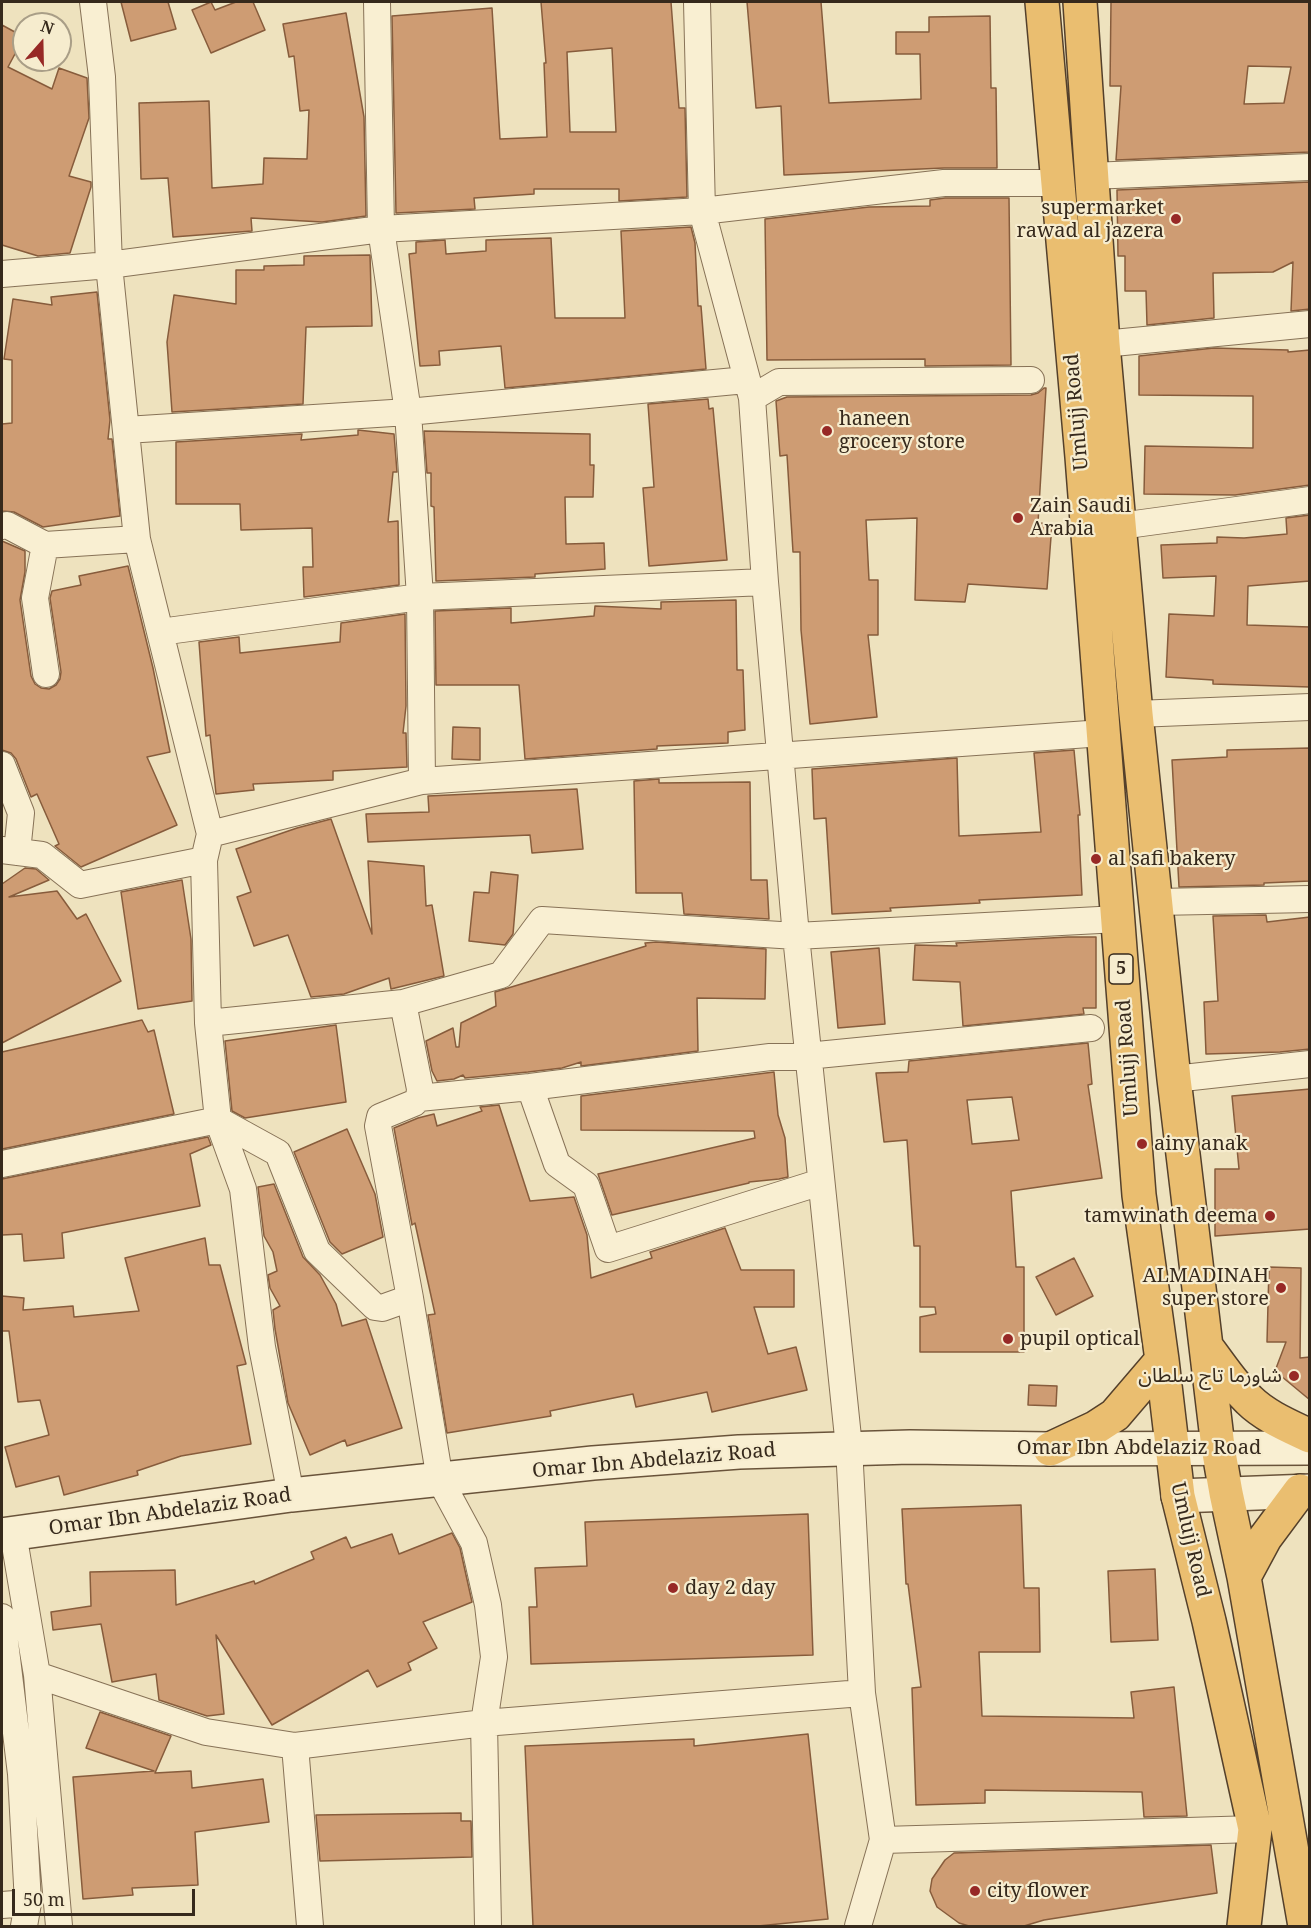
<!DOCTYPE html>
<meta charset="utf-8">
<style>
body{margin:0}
#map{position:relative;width:1311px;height:1928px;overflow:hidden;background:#eee2be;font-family:"Noto Serif",serif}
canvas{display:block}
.frame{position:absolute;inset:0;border:3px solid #36291c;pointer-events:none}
.north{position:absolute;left:12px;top:12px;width:60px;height:60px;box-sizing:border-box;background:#f6ecce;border:2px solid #a99e87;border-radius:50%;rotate:20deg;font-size:16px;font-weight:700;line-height:24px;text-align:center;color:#36291c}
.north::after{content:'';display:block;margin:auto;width:21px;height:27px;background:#972926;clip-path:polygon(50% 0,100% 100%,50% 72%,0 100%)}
.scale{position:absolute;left:12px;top:1889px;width:183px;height:27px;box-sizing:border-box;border:3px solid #36291c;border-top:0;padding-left:8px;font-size:18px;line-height:21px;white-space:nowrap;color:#36291c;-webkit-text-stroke:4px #f6ecce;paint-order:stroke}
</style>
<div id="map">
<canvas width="1311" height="1928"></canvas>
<div class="frame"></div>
<div class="north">N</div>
<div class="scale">50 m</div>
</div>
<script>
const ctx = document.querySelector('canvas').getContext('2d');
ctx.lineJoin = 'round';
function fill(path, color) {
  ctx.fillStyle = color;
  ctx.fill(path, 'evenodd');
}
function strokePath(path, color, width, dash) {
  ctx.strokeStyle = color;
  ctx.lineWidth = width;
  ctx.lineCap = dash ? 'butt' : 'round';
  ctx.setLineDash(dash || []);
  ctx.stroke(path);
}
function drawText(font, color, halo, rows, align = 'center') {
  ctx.font = font + ' "Noto Serif","Noto Sans Arabic",serif';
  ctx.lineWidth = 4.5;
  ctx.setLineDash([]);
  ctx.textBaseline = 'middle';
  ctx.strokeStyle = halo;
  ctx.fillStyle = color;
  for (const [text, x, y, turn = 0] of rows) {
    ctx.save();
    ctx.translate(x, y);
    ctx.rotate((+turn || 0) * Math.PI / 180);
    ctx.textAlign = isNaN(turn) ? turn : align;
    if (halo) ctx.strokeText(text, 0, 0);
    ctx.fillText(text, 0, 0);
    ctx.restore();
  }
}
const building = new Path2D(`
 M 121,2 L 168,2 L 176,29 L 131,41 Z
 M 211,2 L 215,10 L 236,2 L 253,2 L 265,30 L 211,53 L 192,10 Z
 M 541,2 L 671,2 L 679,108 L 685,108 L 687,197 L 619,201 L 619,189 L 534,189 L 534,194 L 474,198 L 475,209 L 396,213 L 392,16 L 492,8 L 500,139 L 547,137 L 544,63 L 546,63 ZM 612,48 L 616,132 L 570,132 L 567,52 Z
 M 747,2 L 821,2 L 829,103 L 921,99 L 920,54 L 896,54 L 896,32 L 929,32 L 929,17 L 990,16 L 991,88 L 996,88 L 997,168 L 944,168 L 784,175 L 781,106 L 756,108 Z
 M 1111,2 L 1310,2 L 1310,152 L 1116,160 L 1121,86 L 1110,86 ZM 1248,66 L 1291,67 L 1284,103 L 1244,104 Z
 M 346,13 L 364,117 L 366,216 L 322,222 L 251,218 L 252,231 L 173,237 L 168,178 L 141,179 L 139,103 L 209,101 L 212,188 L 263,184 L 264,158 L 307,159 L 309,110 L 300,111 L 294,56 L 289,57 L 283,24 Z
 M 2,25 L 24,37 L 8,67 L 52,89 L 59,68 L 87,78 L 89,118 L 69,176 L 91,182 L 91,187 L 70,253 L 38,256 L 2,245 Z
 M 1310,182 L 1310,309 L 1291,311 L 1293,262 L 1273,272 L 1213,273 L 1214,318 L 1147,325 L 1146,291 L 1125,291 L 1125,256 L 1118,256 L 1117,190 Z
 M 945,198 L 1009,198 L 1011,365 L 925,366 L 925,359 L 767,360 L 765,219 L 869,207 L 930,206 L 930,200 Z
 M 691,227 L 695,243 L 698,306 L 701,306 L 706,369 L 505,388 L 501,346 L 439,351 L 440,365 L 420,366 L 409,254 L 416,253 L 416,242 L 445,240 L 446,254 L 486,251 L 486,240 L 551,238 L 555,318 L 625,318 L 621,231 Z
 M 370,255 L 372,326 L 306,327 L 303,404 L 172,412 L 167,342 L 174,295 L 236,304 L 236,270 L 264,270 L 264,266 L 304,265 L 304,256 Z
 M 97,292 L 110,420 L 108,439 L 112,439 L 120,516 L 43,527 L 14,512 L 2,511 L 2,424 L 12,423 L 12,360 L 4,359 L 13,299 L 52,305 L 51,297 Z
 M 1214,348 L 1288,350 L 1288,352 L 1310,350 L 1310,485 L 1235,495 L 1144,494 L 1145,446 L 1253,448 L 1253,396 L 1139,395 L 1139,356 Z
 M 1044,388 L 1046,388 L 1038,523 L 1052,524 L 1047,589 L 968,584 L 965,602 L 915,600 L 917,518 L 866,520 L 869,580 L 878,580 L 878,635 L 868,635 L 877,717 L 810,724 L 801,630 L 800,552 L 793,552 L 787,455 L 780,456 L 776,401 L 787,397 L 1031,395 L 1038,393 Z
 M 708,399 L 709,409 L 713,408 L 727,560 L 649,566 L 643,488 L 654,487 L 648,404 Z
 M 358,430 L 394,434 L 397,472 L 393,472 L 388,522 L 398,521 L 399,585 L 304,597 L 303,567 L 313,567 L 312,528 L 241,530 L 240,504 L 176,504 L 176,442 L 302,434 L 301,440 L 358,435 Z
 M 424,431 L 590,434 L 590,465 L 594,465 L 593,497 L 565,497 L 566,544 L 604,543 L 605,569 L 535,574 L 535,577 L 436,581 L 434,507 L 431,506 L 431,473 L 427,473 Z
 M 1310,515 L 1310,581 L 1248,586 L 1247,625 L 1310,627 L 1310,687 L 1213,684 L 1213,680 L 1166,677 L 1169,614 L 1214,616 L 1216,576 L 1163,578 L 1161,545 L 1217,543 L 1217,537 L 1244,538 L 1287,534 L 1286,518 Z
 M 2,541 L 25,551 L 25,572 L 20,600 L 31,676 L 35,684 L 41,688 L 49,689 L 56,685 L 60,679 L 61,672 L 50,598 L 52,591 L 81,585 L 79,576 L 128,566 L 153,668 L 170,752 L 147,757 L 177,825 L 81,867 L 55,846 L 59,844 L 37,794 L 31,797 L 16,759 L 11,753 L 2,750 Z
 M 736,600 L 737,670 L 743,670 L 745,730 L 728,732 L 728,743 L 657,746 L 657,749 L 525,759 L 519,685 L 436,685 L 435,611 L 511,608 L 511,623 L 594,616 L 595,606 L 661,609 L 661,602 Z
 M 405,614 L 406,706 L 403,733 L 406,733 L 407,767 L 333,771 L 333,780 L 253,784 L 254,790 L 216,794 L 210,735 L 206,736 L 199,642 L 239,637 L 240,653 L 340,642 L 341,623 Z
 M 453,727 L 480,728 L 480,760 L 452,759 Z
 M 1310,748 L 1310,881 L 1264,883 L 1264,885 L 1179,887 L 1172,760 L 1227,757 L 1227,750 Z
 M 1074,750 L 1080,815 L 1078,815 L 1082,895 L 979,900 L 980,903 L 890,908 L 891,911 L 832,914 L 826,818 L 814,819 L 812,769 L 957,758 L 959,836 L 1041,832 L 1034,753 Z
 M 659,779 L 659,783 L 750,782 L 751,880 L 767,880 L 769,919 L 684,914 L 682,893 L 636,893 L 634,781 Z
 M 577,789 L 583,849 L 532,853 L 530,835 L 368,842 L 366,814 L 429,812 L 428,796 Z
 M 331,819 L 372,934 L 368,861 L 424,866 L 426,906 L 432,905 L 444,976 L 391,989 L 389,978 L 344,994 L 311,997 L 288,935 L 254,946 L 237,897 L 251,892 L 236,849 L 297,828 Z
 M 25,868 L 36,869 L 49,880 L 9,897 L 57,891 L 77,919 L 86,914 L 121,981 L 2,1043 L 2,884 Z
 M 491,872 L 518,875 L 513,934 L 505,945 L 469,941 L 474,892 L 489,893 Z
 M 182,880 L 191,939 L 192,1001 L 138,1009 L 121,892 Z
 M 1266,915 L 1267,922 L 1310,917 L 1310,1049 L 1280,1052 L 1206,1054 L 1204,1002 L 1218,1001 L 1213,916 Z
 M 1068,937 L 1096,937 L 1096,1008 L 1083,1008 L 1084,1014 L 963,1026 L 960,982 L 913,980 L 915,945 L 957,946 L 956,943 Z
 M 656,942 L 766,949 L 765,999 L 697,998 L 698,1051 L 581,1066 L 581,1062 L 562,1068 L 528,1072 L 465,1078 L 463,1075 L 454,1079 L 437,1081 L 432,1071 L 426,1041 L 453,1028 L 456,1047 L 459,1047 L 461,1023 L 496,1006 L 495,992 L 646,946 L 645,943 Z
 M 879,948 L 885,1024 L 838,1028 L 831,952 Z
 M 142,1020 L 148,1032 L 154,1030 L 174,1114 L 2,1149 L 2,1052 Z
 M 336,1025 L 346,1102 L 245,1118 L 232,1111 L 225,1041 Z
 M 1088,1043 L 1092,1084 L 1088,1085 L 1102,1178 L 1011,1191 L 1016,1267 L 1024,1267 L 1024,1352 L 920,1352 L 920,1317 L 936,1314 L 935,1307 L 920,1307 L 920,1246 L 914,1246 L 907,1140 L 884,1142 L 876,1073 L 908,1072 L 909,1061 ZM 1012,1097 L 1019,1140 L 972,1144 L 967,1100 Z
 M 774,1072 L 778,1115 L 785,1138 L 788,1177 L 779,1179 L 749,1182 L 749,1183 L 612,1215 L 598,1174 L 755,1138 L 754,1131 L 581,1130 L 581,1096 Z
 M 1310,1089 L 1310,1229 L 1215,1236 L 1215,1169 L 1239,1169 L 1232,1096 Z
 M 499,1105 L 530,1201 L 574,1197 L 587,1235 L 591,1278 L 652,1258 L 650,1252 L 725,1228 L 741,1270 L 794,1270 L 794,1307 L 754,1307 L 768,1354 L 796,1347 L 807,1390 L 712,1412 L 707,1392 L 636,1407 L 633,1394 L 550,1411 L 551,1416 L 447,1433 L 428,1315 L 435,1314 L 415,1223 L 412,1225 L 394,1128 L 418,1118 L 434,1114 L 437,1126 L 482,1111 L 480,1107 Z
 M 347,1129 L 375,1194 L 383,1237 L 342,1254 L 330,1242 L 294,1152 Z
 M 208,1137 L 211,1145 L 190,1154 L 200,1206 L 62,1233 L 64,1258 L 24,1261 L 22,1234 L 2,1235 L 2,1179 Z
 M 274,1184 L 303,1257 L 320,1275 L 336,1304 L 342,1326 L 366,1319 L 402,1428 L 347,1446 L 345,1440 L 310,1455 L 288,1403 L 275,1329 L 273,1310 L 280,1306 L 270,1288 L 268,1275 L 277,1271 L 273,1252 L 264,1236 L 258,1187 Z
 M 205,1238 L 209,1265 L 220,1265 L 246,1364 L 237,1366 L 251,1444 L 181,1456 L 137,1471 L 138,1475 L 64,1495 L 59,1476 L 16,1487 L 5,1447 L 49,1435 L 40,1400 L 18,1402 L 9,1331 L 2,1331 L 2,1296 L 24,1298 L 23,1310 L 73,1306 L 74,1317 L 139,1311 L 125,1258 Z
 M 1074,1258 L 1093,1296 L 1056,1315 L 1036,1277 Z
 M 1269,1267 L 1301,1268 L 1300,1358 L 1310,1357 L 1310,1400 L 1275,1371 L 1286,1342 L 1267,1342 Z
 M 1029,1385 L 1057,1386 L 1056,1406 L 1028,1405 Z
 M 1021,1505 L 1024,1588 L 1039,1588 L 1040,1652 L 979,1652 L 982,1716 L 1134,1718 L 1131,1692 L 1174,1687 L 1187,1816 L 1144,1817 L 1142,1792 L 985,1790 L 985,1803 L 916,1805 L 912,1688 L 921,1687 L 908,1584 L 906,1584 L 902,1509 Z
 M 808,1514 L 813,1655 L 531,1664 L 529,1607 L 537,1607 L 535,1568 L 587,1566 L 585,1522 Z
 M 452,1533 L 460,1548 L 472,1602 L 423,1622 L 437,1648 L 408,1663 L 411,1670 L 377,1687 L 368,1670 L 272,1725 L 216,1635 L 224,1714 L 207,1716 L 159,1700 L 156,1674 L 112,1682 L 101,1624 L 53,1630 L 51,1612 L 91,1606 L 90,1572 L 175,1570 L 176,1605 L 254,1581 L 255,1584 L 314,1559 L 311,1552 L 346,1537 L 351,1548 L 392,1534 L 399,1554 Z
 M 1155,1569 L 1158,1640 L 1111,1642 L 1108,1571 Z
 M 100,1712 L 171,1736 L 155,1773 L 191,1771 L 192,1788 L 263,1779 L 269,1822 L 195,1832 L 198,1885 L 132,1888 L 133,1895 L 83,1899 L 73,1777 L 154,1771 L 86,1748 Z
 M 808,1734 L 828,1919 L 758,1926 L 533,1926 L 525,1746 L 694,1739 L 694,1746 Z
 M 461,1813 L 461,1821 L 471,1821 L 472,1857 L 320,1861 L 316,1815 Z
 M 1211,1845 L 1217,1893 L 1044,1920 L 1024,1926 L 969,1926 L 959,1923 L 937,1907 L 930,1891 L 932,1879 L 945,1860 L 954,1853 Z`);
fill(building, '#ce9c73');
strokePath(building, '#875c3c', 1.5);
const minor = new Path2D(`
 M 93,2 L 102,77 L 109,265 L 137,539 L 210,834 L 204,860 L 208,1023 L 218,1120 L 243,1189 L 262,1347 L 291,1495
 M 377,2 L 381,229 L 408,412 L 420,597 L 422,781
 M 697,2 L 702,211 L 752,398 L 765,582 L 796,936 L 849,1447 L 862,1693 L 883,1840 L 858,1926
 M 1090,176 L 1310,167
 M 2,274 L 109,265 L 381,229 L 702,211 L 944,183 L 1057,183
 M 1103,344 L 1310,324
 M 752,398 L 779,382 L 1031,380
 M 126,430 L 408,412 L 746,380
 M 2,526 L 7,525 L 45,545 L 137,539
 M 1120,526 L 1310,500
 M 45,545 L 35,598 L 46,674
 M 160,632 L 420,597 L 765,582
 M 1136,714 L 1310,707
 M 2,765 L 21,813 L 17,852
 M 210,834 L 422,781 L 1103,733
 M 2,850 L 42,855 L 80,885 L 204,860
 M 1156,902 L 1310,899
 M 208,1023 L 403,1003
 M 1174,1079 L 1310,1064
 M 530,1087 L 557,1164 L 586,1185 L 608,1249 L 821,1182
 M 419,1098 L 530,1087 L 770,1057 L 797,1057 L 1091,1028
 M 2,1164 L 218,1120 L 278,1153 L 317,1251 L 375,1307 L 382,1308 L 410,1298 L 440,1480 L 474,1543 L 488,1605 L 494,1657 L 484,1723 L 295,1746 L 310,1926
 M 410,1298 L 378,1126 L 380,1117 L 414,1103 L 419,1098 L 420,1089 L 403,1003 L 501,975 L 542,920 L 796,936 L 1118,919
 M 13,1533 L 37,1675 L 59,1926
 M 2,1617 L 21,1774 L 28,1903 L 24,1926
 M 37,1675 L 206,1732 L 295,1746
 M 883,1840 L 1255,1829
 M 2,1905 L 28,1903
 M 488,1926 L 484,1723 L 862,1693`);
const secondary = new Path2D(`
 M 1178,1496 L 1310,1491
 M 2,1535 L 291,1495 L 593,1463 L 739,1452 L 910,1447 L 1050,1449 L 1310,1448`);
const trunk = new Path2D(`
 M 1042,2 L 1082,457 L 1139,1195 L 1162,1360 L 1178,1496 L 1209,1621 L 1255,1829 L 1244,1926
 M 1080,2 L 1103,344 L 1136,714 L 1174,1079 L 1218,1447 L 1226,1493 L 1244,1577 L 1305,1926
 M 1208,1349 C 1221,1366 1233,1385 1249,1400 C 1265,1416 1289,1426 1310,1436
 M 1050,1449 L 1095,1428 L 1115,1415 L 1162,1360
 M 1244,1577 L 1265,1538 L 1300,1491`);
strokePath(minor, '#877257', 28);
strokePath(secondary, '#69533a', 36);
strokePath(trunk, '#54402b', 36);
strokePath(minor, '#f9efd2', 26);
strokePath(secondary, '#f9efd2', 33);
strokePath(trunk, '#eabe70', 33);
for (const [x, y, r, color] of [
 [1176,219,6,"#972926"],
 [827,431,6,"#972926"],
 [1018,518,6,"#972926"],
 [1096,859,6,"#972926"],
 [1142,1144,6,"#972926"],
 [1270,1216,6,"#972926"],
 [1281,1288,6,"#972926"],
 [1008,1339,6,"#972926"],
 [1294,1376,6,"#972926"],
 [673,1588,6,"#972926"],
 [975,1891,6,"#972926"]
]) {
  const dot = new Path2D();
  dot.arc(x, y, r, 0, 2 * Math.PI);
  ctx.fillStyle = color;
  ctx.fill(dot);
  strokePath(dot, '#f6ecce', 2);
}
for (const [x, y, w] of [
 [1121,969,24]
]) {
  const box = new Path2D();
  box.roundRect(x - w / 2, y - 15, w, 30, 4.5);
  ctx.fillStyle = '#f6ecce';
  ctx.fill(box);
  strokePath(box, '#36291c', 1.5);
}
drawText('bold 18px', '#36291c', null, [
 ["5",1121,969]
]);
drawText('20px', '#36291c', '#f6ecce', [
 ["supermarket",1164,208,"right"],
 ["rawad al jazera",1164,231,"right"],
 ["haneen",839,419],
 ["grocery store",839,442],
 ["Zain Saudi",1030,506],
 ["Arabia",1030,529],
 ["al safi bakery",1108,859],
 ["ainy anak",1154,1144],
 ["tamwinath deema",1258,1216,"right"],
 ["ALMADINAH",1269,1276,"right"],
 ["super store",1269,1299,"right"],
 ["pupil optical",1020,1339],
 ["شاورما تاج سلطان",1282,1376,"right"],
 ["day 2 day",685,1588],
 ["city flower",987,1891]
], 'left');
drawText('20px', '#36291c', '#f6ecce', [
 ["Umlujj Road",1077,412,-95],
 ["Umlujj Road",1128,1058,-94],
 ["Omar Ibn Abdelaziz Road",1139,1448],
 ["Omar Ibn Abdelaziz Road",654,1461,-5],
 ["Omar Ibn Abdelaziz Road",170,1512,-8],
 ["Umlujj Road",1190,1540,77]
]);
</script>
